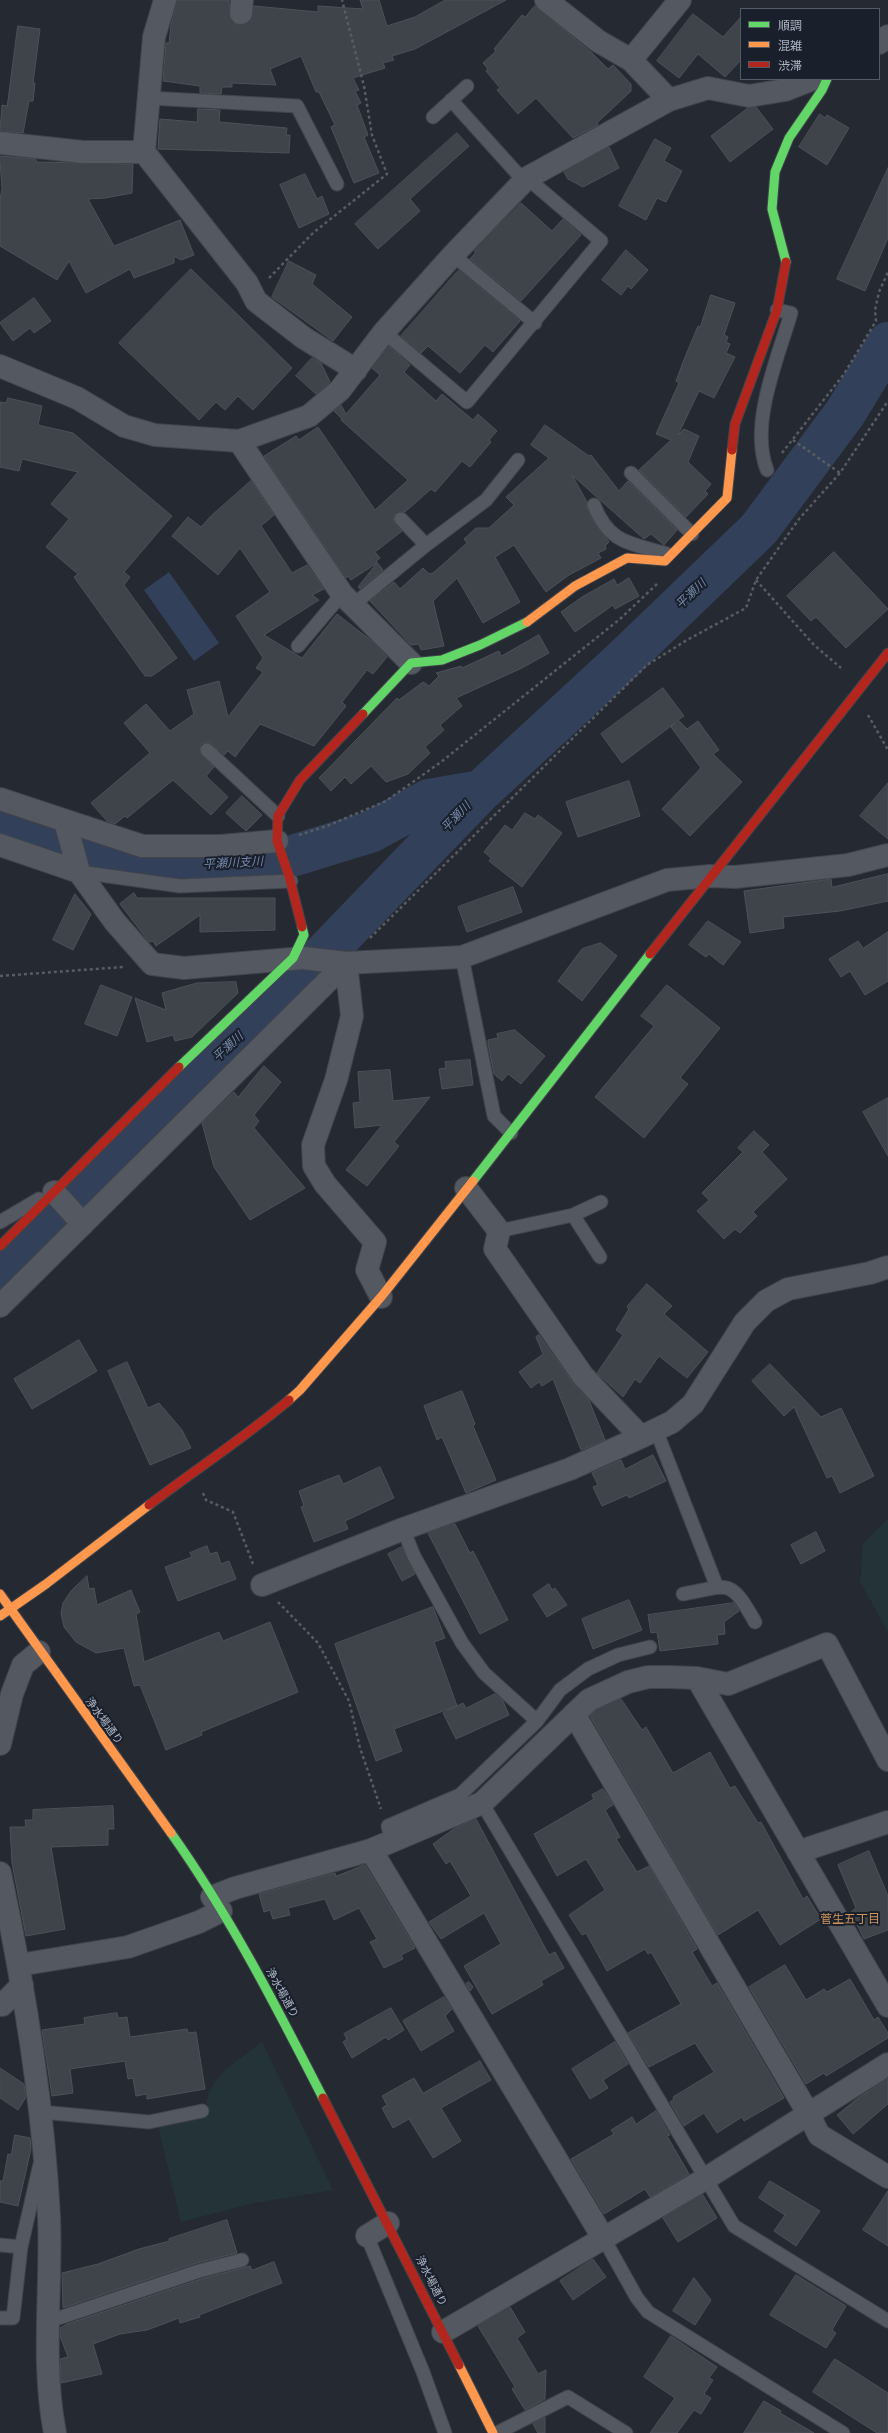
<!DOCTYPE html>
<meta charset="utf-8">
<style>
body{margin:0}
#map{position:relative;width:888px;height:2433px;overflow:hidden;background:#252931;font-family:"Public Sans","Noto Sans JP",sans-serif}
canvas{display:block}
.legend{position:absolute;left:740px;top:8px;width:140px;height:72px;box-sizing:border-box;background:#191f2b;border:1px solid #545b68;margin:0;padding:5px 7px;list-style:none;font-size:12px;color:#adb5c4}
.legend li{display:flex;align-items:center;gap:8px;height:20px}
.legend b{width:20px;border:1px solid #545b68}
</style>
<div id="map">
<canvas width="888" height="2433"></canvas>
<ul class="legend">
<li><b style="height:5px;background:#63d668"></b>順調</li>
<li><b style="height:5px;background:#ff974d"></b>混雑</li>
<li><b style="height:5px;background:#b3261e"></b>渋滞</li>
</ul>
</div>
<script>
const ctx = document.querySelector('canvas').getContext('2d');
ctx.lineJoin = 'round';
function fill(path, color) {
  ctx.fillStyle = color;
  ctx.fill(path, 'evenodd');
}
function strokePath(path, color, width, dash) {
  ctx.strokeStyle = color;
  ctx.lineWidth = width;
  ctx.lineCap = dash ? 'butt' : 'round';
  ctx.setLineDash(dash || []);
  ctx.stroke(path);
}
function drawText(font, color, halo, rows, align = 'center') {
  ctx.font = font + ' "Public Sans","Noto Sans JP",sans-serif';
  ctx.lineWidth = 4;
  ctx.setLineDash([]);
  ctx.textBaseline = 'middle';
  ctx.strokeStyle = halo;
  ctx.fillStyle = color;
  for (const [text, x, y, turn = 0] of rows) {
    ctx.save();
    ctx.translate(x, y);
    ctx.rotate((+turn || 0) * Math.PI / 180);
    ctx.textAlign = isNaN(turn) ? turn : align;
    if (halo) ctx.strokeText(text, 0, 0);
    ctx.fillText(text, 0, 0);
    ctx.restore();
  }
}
fill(new Path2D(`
 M 888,1518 L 888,1632 L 860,1582 L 863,1544 Z
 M 262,2042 L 333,2190 L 254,2203 L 181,2222 L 158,2126 L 207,2115 C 200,2081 239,2060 262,2042 Z`), '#233337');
fill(new Path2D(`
 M 169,572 L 219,643 L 194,661 L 144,590 Z`), '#324159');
strokePath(new Path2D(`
 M 0,832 L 34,844 L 164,865 L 264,862 L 292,856 L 370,832 L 429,800 L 481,791
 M 0,1272 L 188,1082 L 293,986 L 481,791 L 623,660 L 759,529 L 845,413 L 888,343`), '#324159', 42);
const building = new Path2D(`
 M 178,0 L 229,0 L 230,18 L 234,23 L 240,25 L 251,20 L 254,6 L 318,12 L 318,6 L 363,9 L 360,0 L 379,0 L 387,26 L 415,17 L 445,0 L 506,0 L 415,49 L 392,56 L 394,60 L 383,63 L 385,68 L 353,78 L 359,90 L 355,91 L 361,103 L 357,105 L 368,135 L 364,137 L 379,173 L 354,183 L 331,127 L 335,125 L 319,92 L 316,92 L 301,56 L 270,69 L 276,85 L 232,83 L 232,87 L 222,87 L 221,94 L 200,93 L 200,86 L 163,81 L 166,43 L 169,43 L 171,25 Z
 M 535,6 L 591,52 L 608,69 L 613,65 L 631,84 L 631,91 L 597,123 L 598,125 L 573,138 L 536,98 L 518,114 L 497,90 L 500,88 L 486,71 L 488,69 L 483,63 L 496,51 L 494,49 L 522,15 L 525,17 Z
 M 693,14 L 723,37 L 741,17 L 741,60 L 725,77 L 698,54 L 679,78 L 657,61 Z
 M 18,26 L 40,29 L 33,83 L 35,83 L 33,101 L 29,101 L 23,133 L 0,131 L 2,105 L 7,106 Z
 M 756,107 L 773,129 L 730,162 L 711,136 L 748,108 Z
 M 198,109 L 220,110 L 219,122 L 287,128 L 286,135 L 290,135 L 289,153 L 158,149 L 160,119 L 197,122 Z
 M 820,114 L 825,118 L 827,115 L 849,128 L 827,165 L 799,147 Z
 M 457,133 L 469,146 L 410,199 L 420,211 L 378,249 L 355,224 Z
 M 655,139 L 671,148 L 664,161 L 682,171 L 666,202 L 657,198 L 646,220 L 619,206 Z
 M 609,147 L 619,168 L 583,187 L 568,179 L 564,172 Z
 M 0,156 L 36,159 L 36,162 L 133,164 L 132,193 L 105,198 L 88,199 L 114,246 L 180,220 L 194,255 L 181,260 L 174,256 L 174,263 L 134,278 L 130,269 L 86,293 L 69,261 L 57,280 L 0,246 L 0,200 L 2,189 Z
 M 888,168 L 888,238 L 865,291 L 837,279 Z
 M 305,174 L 317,199 L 322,196 L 329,214 L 299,228 L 280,185 Z
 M 521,203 L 552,231 L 563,219 L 581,235 L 521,301 L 470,259 L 476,252 L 474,251 Z
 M 626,250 L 648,270 L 631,289 L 628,286 L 621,295 L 602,280 Z
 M 289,261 L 316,275 L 312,284 L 352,317 L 333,341 L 272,297 Z
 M 191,269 L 292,368 L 253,410 L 238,396 L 225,410 L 216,402 L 199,420 L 119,343 Z
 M 459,270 L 520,321 L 493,352 L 485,345 L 460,373 L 428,346 L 421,353 L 401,336 Z
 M 711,295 L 735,303 L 724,335 L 728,337 L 726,342 L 730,344 L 726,353 L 735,357 L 714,398 L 699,391 L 678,435 L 684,429 L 699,436 L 688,462 L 711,484 L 705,491 L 708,494 L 686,517 L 639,470 L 671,440 L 656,434 L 679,383 L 676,381 L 683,362 L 698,326 L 700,327 Z
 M 34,298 L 51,321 L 34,333 L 30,328 L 13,341 L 0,323 Z
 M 389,346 L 410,365 L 404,372 L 436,401 L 442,394 L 473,420 L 478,414 L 497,431 L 489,440 L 491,442 L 470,467 L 462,461 L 435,492 L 431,489 L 405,512 L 395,514 L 393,521 L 402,531 L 375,552 L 380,558 L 376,561 L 383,570 L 360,589 L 358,587 L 377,563 L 351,580 L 348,576 L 346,578 L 264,456 L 296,436 L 299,440 L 318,427 L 375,510 L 408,480 L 341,420 L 342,419 L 334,411 L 341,405 L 346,414 L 380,375 L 372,368 Z
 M 312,358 L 321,363 L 330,382 L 316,394 L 296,376 Z
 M 8,398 L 42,406 L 38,425 L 73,433 L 172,516 L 124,572 L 130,577 L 124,585 L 177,658 L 152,676 L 145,676 L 74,577 L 78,574 L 46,547 L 69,519 L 51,504 L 78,472 L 22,459 L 19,471 L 0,467 L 0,402 L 6,403 Z
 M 545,425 L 589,456 L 591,455 L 619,491 L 628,481 L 677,530 L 664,545 L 651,534 L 644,539 L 572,475 L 587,502 L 587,508 L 593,521 L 609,542 L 605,546 L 606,549 L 598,553 L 601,558 L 569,575 L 546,592 L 514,545 L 495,557 L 520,602 L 483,623 L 457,578 L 433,601 L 444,646 L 421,650 L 419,644 L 411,645 L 370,601 L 394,582 L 400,589 L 423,568 L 429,574 L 433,573 L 467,543 L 464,539 L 476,528 L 489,528 L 514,505 L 506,497 L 549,458 L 531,445 Z
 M 251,481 L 274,515 L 261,526 L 292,573 L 307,565 L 324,589 L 312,595 L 319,600 L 264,635 L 302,658 L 337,614 L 373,642 L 387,657 L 373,674 L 367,670 L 342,702 L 346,706 L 314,746 L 260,724 L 235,757 L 228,751 L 224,755 L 209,742 L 201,744 L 200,753 L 214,767 L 206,776 L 228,797 L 211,815 L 173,780 L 127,818 L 125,816 L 115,824 L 107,821 L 91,803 L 150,753 L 124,723 L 146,704 L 170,731 L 194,714 L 187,690 L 219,681 L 228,717 L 263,672 L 256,668 L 263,658 L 236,616 L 270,592 L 240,548 L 218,575 L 172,536 L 188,517 L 201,527 L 211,516 Z
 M 834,552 L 888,609 L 846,648 L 816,617 L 811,621 L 787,596 Z
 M 629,578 L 639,596 L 615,609 L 613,605 L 575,632 L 561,612 L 582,597 L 614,579 L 617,585 Z
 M 539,635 L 549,653 L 522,668 L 456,698 L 462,706 L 440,725 L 444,730 L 425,747 L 430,753 L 408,774 L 386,782 L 371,766 L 351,784 L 345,777 L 331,791 L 319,778 L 397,698 L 399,700 L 423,682 L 429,686 L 439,676 L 436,673 L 461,666 L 462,668 L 499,651 L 501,656 Z
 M 663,688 L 684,716 L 678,720 L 687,729 L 698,721 L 719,750 L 713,754 L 742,782 L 690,836 L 662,809 L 701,768 L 671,727 L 675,723 L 622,763 L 601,734 Z
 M 629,781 L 640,816 L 578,837 L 566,802 Z
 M 888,783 L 888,839 L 860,816 Z
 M 242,796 L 262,815 L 246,831 L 226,813 Z
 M 525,813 L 535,819 L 538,815 L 562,833 L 522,887 L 489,861 L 491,858 L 484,852 L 505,825 L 512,830 Z
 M 888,874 L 888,901 L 840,911 L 783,917 L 784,928 L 750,933 L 744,891 L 831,879 L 832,887 Z
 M 513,887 L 522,912 L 467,932 L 458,907 Z
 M 134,893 L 137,898 L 275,898 L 275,930 L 200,932 L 200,915 L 156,946 L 153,941 L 149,942 L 120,904 Z
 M 75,894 L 91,914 L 73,950 L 53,940 Z
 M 708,921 L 741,942 L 723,965 L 709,954 L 706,957 L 689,945 Z
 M 888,932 L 888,981 L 865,995 L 850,971 L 841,977 L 829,959 L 858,941 L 863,948 Z
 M 601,943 L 617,956 L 582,1001 L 558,981 L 582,949 Z
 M 236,982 L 238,993 L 192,1037 L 175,1041 L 173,1035 L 147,1042 L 135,998 L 166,1010 L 162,993 L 197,983 Z
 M 101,985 L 132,997 L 117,1036 L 85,1024 Z
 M 667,985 L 720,1028 L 680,1078 L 688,1084 L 644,1138 L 595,1097 L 654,1026 L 641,1016 Z
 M 515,1030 L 545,1056 L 521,1084 L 508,1074 L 502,1081 L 494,1074 L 488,1044 L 488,1040 L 498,1038 L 497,1034 Z
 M 470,1060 L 473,1085 L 442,1089 L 439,1069 L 446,1068 L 445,1062 Z
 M 264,1066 L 281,1082 L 254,1115 L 259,1121 L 254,1128 L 305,1188 L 250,1220 L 214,1167 L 202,1123 L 234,1092 L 238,1097 Z
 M 390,1070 L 393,1101 L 430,1097 L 394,1142 L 399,1146 L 367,1186 L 346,1170 L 382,1125 L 355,1128 L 353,1103 L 360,1102 L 358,1072 Z
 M 888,1098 L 888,1156 L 863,1112 Z
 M 754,1131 L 769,1145 L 762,1152 L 787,1179 L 753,1212 L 757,1216 L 740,1233 L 735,1229 L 724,1239 L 697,1211 L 709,1200 L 702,1193 L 743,1152 L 738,1148 Z
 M 647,1284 L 672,1306 L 664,1314 L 708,1352 L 687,1378 L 659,1356 L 640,1383 L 635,1379 L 623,1397 L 597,1373 L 623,1335 L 616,1330 L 629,1309 L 627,1307 Z
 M 539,1335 L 573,1383 L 589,1400 L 605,1440 L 581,1450 L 553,1379 L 542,1386 L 539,1382 L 531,1388 L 519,1372 L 543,1354 L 536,1337 Z
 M 79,1340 L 97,1371 L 32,1409 L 14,1379 Z
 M 127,1362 L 148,1408 L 159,1403 L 182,1430 L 191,1448 L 150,1465 L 108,1371 Z
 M 770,1364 L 821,1417 L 841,1408 L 874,1476 L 840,1493 L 832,1476 L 827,1478 L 794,1407 L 784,1416 L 752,1381 Z
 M 462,1391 L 475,1424 L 473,1426 L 496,1480 L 466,1493 L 442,1437 L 437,1440 L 424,1406 Z
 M 653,1455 L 666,1481 L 629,1498 L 627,1495 L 602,1506 L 593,1487 L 598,1485 L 592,1473 L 621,1460 L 625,1469 Z
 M 380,1467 L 394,1498 L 345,1521 L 348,1529 L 314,1542 L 301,1507 L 304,1506 L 299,1491 L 339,1475 L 343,1484 Z
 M 455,1524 L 470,1553 L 473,1551 L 508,1620 L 480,1634 L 428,1533 Z
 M 816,1532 L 825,1551 L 801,1564 L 791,1545 Z
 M 207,1546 L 210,1554 L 217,1552 L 221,1564 L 229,1561 L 236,1579 L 178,1601 L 165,1567 L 192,1557 L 190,1553 Z
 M 402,1547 L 415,1574 L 402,1581 L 388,1554 Z
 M 87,1576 L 89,1589 L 94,1588 L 97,1605 L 131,1590 L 140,1612 L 136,1614 L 144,1662 L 219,1632 L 223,1641 L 270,1622 L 298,1692 L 201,1732 L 202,1735 L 166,1750 L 140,1685 L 134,1686 L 124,1648 L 96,1653 L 76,1642 L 64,1627 L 61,1613 L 63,1603 L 71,1591 Z
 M 549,1584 L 552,1590 L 555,1588 L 567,1605 L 547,1617 L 533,1595 Z
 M 629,1600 L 642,1630 L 593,1649 L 582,1619 Z
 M 734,1603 L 739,1611 L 724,1622 L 725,1634 L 717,1635 L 718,1644 L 660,1651 L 657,1632 L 651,1633 L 648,1615 Z
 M 433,1607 L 445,1638 L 434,1642 L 457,1706 L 394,1729 L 402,1751 L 376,1761 L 335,1644 Z
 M 495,1694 L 503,1701 L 509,1715 L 456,1739 L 443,1713 L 463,1703 L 466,1708 Z
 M 621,1699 L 642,1730 L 646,1727 L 673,1773 L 710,1752 L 730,1788 L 735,1786 L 758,1823 L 761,1822 L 803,1899 L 807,1896 L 821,1919 L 780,1945 L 758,1910 L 718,1935 L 590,1716 L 596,1710 Z
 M 603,1789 L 613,1805 L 605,1810 L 620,1837 L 616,1839 L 637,1872 L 649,1866 L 697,1949 L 692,1952 L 712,1986 L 717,1983 L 784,2098 L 744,2121 L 742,2117 L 717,2133 L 704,2113 L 684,2126 L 670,2102 L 674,2099 L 673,2097 L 714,2072 L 695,2043 L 649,2067 L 628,2033 L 681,2004 L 651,1952 L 648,1954 L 645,1949 L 607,1971 L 586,1933 L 582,1935 L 569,1915 L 605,1890 L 586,1859 L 557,1876 L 534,1834 L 594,1799 L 592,1795 Z
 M 113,1806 L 114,1829 L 108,1829 L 108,1845 L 51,1847 L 65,1929 L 26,1936 L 12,1863 L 10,1827 L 26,1827 L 25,1820 L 33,1820 L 33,1810 Z
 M 476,1819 L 549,1955 L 555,1952 L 564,1968 L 541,1981 L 543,1985 L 492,2014 L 464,1966 L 501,1944 L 484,1913 L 441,1939 L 429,1922 L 471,1896 L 450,1861 L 446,1864 L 433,1844 L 455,1828 Z
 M 869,1851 L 888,1896 L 888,1930 L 864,1939 L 851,1912 L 856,1908 L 838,1865 Z
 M 365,1865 L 415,1948 L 401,1955 L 403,1959 L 384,1968 L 370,1942 L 377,1939 L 359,1908 L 334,1920 L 325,1899 L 288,1908 L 290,1915 L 273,1919 L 270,1910 L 264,1912 L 259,1894 L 335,1873 L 336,1876 Z
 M 785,1965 L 806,2000 L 824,1989 L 827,1992 L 850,1979 L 874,2020 L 878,2017 L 888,2033 L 888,2038 L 826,2076 L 824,2073 L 806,2084 L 749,1987 Z
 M 469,1982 L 473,1987 L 470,1991 L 466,1984 Z
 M 444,1997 L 452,2009 L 445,2016 L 454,2031 L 421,2051 L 403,2021 Z
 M 391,2008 L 404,2030 L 388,2040 L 386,2037 L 352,2058 L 343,2042 L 347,2039 L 344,2034 Z
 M 117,2013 L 118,2018 L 127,2017 L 130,2037 L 187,2029 L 188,2033 L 196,2032 L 205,2089 L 147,2099 L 147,2094 L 136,2096 L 133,2078 L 128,2079 L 125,2061 L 70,2069 L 73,2093 L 52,2096 L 42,2030 L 85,2024 L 84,2018 Z
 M 615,2042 L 628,2064 L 603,2080 L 608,2088 L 590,2099 L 572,2069 Z
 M 480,2061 L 491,2080 L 441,2108 L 461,2141 L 433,2158 L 409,2119 L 393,2128 L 382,2108 L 387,2105 L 382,2096 L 414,2078 L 423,2093 Z
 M 0,2068 L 24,2084 L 26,2097 L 18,2110 L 0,2098 Z
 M 888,2079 L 888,2104 L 853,2134 L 837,2115 L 858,2098 Z
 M 656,2111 L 670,2135 L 667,2136 L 689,2174 L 650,2197 L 645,2189 L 604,2214 L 571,2159 L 614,2134 L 611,2130 L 632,2117 L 636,2124 Z
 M 15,2135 L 30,2138 L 31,2149 L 18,2206 L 0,2202 L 0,2181 L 3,2181 L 8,2154 L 11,2155 Z
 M 770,2181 L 820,2211 L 796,2246 L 774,2231 L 785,2215 L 759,2198 Z
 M 888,2191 L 888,2246 L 863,2230 Z
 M 703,2195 L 717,2218 L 678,2242 L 663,2218 Z
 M 227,2220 L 237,2253 L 197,2263 L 63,2308 L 62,2273 L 98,2264 L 139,2249 L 170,2241 L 169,2239 Z
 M 593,2259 L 606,2277 L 573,2300 L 560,2281 Z
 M 274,2262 L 282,2283 L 199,2315 L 200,2317 L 180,2323 L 179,2318 L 147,2330 L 120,2334 L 93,2344 L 102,2374 L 61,2383 L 60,2359 L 68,2357 L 60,2336 L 60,2328 L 67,2324 L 201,2279 L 250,2266 L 252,2270 Z
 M 796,2275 L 846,2306 L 832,2330 L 836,2333 L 826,2348 L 770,2315 Z
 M 694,2278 L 711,2300 L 695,2325 L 673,2311 Z
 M 510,2307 L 525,2332 L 517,2338 L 538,2374 L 546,2370 L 545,2399 L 525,2410 L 512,2389 L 515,2387 L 478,2326 Z
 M 671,2336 L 717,2367 L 709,2378 L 713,2380 L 704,2394 L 711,2398 L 701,2414 L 694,2410 L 677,2433 L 650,2433 L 675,2398 L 644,2377 Z
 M 835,2359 L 888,2393 L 888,2433 L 877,2433 L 813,2392 Z
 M 764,2401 L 781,2411 L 780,2413 L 814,2433 L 744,2433 Z
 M 545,2418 L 545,2433 L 538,2433 L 533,2424 Z`);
fill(building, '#3f434a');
strokePath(building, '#4c515a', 1);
const lane = new Path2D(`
 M 149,98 L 297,106 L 337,184
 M 451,100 L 524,181
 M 433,117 L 467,86
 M 453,255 L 535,323
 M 384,332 L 467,402 L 601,241 L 527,178
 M 767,470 C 749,424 778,358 791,313 L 777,310
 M 631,473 L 692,534
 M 594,505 C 609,544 631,543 667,554
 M 401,519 L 426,545
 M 353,605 L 426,545 L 486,500 L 518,460
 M 298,646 L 342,594
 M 207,750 L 278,816
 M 79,872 L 180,886 L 291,881
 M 462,957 L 494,1116 L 511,1133
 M 573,1215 L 600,1257
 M 0,1222 L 39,1199
 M 499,1231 L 573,1215 L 601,1202
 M 656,1430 L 717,1587
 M 403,1529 L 414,1556 L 462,1643 L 484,1673 L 537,1721
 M 683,1594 C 730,1585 730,1578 755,1622
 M 482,1803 L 734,2226 L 888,2321
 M 392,1841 L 388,1826 L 460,1795 L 537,1721 L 560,1690 L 588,1669 L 618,1655 L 650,1647
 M 41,2112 L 149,2122 L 202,2111
 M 367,2236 L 423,2372 L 445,2433
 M 604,2239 L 637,2298 L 648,2312 L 843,2433
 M 0,2245 L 21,2247
 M 0,2318 L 13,2318 L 21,2247 L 40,2164
 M 47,2322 L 199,2271 L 242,2260
 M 497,2433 L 568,2397 L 626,2433`);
const street = new Path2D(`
 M 546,0 L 598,41 L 631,60 L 669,100
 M 241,13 L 242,0
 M 879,43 L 888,36
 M 631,60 L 680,0
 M 0,143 L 83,152 L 144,152 L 247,283 L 256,301 L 304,338 L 356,370
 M 144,152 L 154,37 L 165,0
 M 0,366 L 77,398 L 124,426 L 155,435 L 239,441 L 309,416 L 340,390 L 384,332 L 453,255 L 527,178 L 669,100 L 708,88 L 749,96 L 785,90 L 813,79
 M 239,441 L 342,594 L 411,663
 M 0,799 L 142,846 L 221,846 L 277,841
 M 65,821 L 79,872 L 115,922 L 152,964 L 184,968 L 303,958 L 346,963 L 462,957 L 667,880 L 710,876 L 735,877 L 848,865 L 888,855
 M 0,845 L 79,872
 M 346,963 L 352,1016 L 336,1080 L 313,1145 L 314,1166 L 325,1184 L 375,1242 L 367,1270 L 381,1297
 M 466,1188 L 499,1231 L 495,1249 L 583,1376 L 641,1437 L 672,1422 L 693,1404 L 745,1322 L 766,1301 L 788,1289 L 870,1273 L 888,1267
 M 54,1192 L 83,1224
 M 0,1306 L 346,963
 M 262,1585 L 403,1529 L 570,1469 L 641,1437
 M 697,1678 L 888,2006
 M 574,1714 L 808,2113 L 819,2135 L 888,2177
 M 0,1744 L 12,1694 L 23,1665 L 39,1652
 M 798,1852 L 888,1822
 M 0,1873 C 24,1986 43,2100 49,2216 C 52,2289 41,2361 55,2433
 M 212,1897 L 235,1888 L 371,1850
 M 19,1965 L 128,1947 L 199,1922 L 221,1911
 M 0,2005 L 2,2005 L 22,1985
 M 367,2236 L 388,2223
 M 604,2239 L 371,1850 L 482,1803 L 589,1700 L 628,1682 L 648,1677 L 669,1677 L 697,1678 L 728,1684 L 827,1644 L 888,1760
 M 443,2332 L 705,2179 L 888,2064`);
const fast = new Path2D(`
 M 786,262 L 772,209 L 775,172 L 789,138 L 822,90 L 827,79
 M 363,714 L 411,663 L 442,660 L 480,645 L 527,622
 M 179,1067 L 293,958 L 304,935 L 302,927
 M 473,1181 L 650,954
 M 171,1833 C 230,1916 277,2008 323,2098`);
const slow = new Path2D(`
 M 527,622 L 575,586 L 627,558 L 665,561 L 727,498 L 732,450
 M 289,1400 L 300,1390 L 381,1297 L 473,1181
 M 0,1594 L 171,1833
 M 0,1616 L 46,1584 L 149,1505
 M 459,2365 L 493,2433`);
const jam = new Path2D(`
 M 732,450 L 735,424 L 777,310 L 786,262
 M 302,927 L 289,876 L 277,841 L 278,816 L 300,780 L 363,714
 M 650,954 L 888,653
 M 0,1246 L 179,1067
 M 149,1505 C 195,1470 244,1438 289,1400
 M 323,2098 L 459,2365`);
strokePath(lane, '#41444b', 15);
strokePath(street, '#41444b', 24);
strokePath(fast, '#41444b', 11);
strokePath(slow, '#41444b', 11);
strokePath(jam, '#41444b', 11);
strokePath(new Path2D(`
 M 269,278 L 313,233 L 387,174 L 372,135 L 364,86 L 342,0
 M 793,440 L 840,473
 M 782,453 L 844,374 L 876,321 L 875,310 L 879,292 L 888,272
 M 756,580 L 814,645 L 841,668
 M 868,715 L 888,750
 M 299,835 L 327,826 L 386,801 L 441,762 L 620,619 L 657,584
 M 370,938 L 647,665 L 687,640 L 746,608 L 756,580 L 799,519 L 840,473 L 888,401
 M 0,976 L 123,967
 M 203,1493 L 206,1500 L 233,1512 L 253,1564
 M 278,1602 L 318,1643 L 349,1701 L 360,1748 L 381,1809`), '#585c63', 2.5, [3, 3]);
strokePath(lane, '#545860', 13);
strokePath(street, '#545860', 22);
strokePath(fast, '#63d668', 9);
strokePath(slow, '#ff974d', 9);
strokePath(jam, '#b3261e', 9);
drawText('11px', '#adb5c4', '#191f2b', [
 ["浄水場通り",104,1721,54],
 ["浄水場通り",282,1993,61],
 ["浄水場通り",431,2281,63]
]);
drawText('italic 12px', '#758aab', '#191f2b', [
 ["平瀬川",691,594,-44],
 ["平瀬川",456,817,-46],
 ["平瀬川支川",233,863,-3],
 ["平瀬川",228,1047,-43]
]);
drawText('12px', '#d1955b', '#191f2b', [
 ["菅生五丁目",850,1919]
]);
</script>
